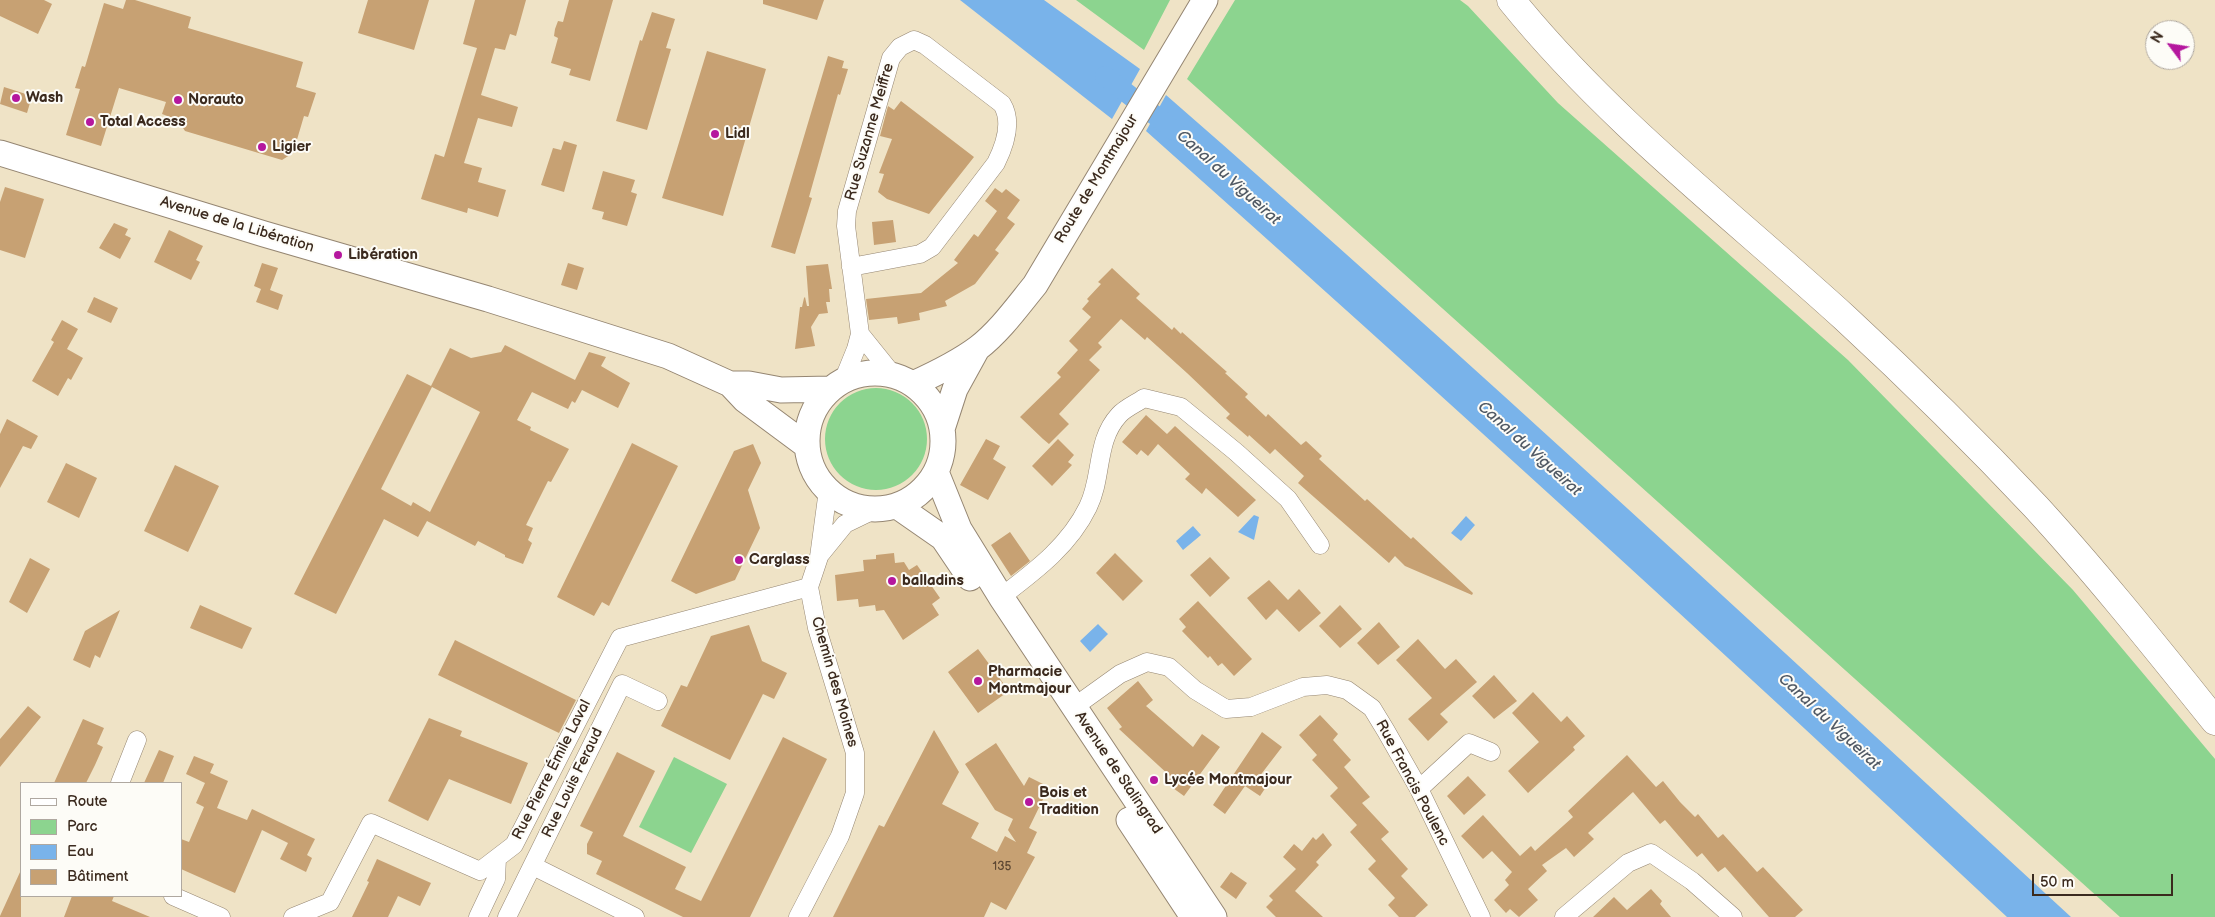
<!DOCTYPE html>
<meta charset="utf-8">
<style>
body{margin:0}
#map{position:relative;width:2215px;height:917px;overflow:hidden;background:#efe3c6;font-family:"Balsamiq Sans",sans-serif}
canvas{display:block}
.legend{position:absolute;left:20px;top:782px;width:162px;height:115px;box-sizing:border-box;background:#fdfcf7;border:1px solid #afa8a0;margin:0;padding:6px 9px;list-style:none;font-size:15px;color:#3b2a1e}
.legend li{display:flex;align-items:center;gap:10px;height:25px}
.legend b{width:25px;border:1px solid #afa8a0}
.north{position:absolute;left:2145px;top:20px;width:50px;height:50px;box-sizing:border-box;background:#fdfcf7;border:1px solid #afa8a0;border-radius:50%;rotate:301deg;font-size:14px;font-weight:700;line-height:20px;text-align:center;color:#3b2a1e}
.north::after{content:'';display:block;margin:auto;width:18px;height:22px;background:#b5179e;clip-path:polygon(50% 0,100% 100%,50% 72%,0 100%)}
.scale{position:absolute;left:2032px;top:874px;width:141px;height:22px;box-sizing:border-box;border:2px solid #3b2a1e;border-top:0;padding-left:6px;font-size:15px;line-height:18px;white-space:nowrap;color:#3b2a1e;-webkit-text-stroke:4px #fdfcf7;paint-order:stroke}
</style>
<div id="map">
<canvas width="2215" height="917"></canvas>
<ul class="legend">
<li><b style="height:6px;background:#fff"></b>Route</li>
<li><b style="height:14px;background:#8cd48f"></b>Parc</li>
<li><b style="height:14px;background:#79b3ea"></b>Eau</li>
<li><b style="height:14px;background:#c7a173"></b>Bâtiment</li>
</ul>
<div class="north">N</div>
<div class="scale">50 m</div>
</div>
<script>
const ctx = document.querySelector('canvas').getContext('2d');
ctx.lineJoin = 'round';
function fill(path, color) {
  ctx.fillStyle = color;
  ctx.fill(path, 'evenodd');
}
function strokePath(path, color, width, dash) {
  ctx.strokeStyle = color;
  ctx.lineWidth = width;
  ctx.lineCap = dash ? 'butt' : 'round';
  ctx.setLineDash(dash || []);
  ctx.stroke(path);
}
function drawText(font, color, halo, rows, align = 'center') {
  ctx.font = font + ' "Balsamiq Sans",sans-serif';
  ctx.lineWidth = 4;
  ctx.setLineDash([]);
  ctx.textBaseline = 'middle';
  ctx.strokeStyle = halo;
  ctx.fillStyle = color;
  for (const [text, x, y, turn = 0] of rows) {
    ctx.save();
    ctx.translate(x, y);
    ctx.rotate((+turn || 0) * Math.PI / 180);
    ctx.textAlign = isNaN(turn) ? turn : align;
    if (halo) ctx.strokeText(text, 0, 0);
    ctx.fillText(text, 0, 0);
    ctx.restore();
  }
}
fill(new Path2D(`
 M 1076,0 L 1170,0 L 1144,50 Z
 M 1235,0 L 1460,0 L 1468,6 L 1558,103 L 1848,360 L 2073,590 L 2215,759 L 2215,917 L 2120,917 L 1187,79 Z
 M825 439a51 51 0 1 1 102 0a51 51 0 1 1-102 0Z
 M 674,757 L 727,784 L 691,853 L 639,827 Z`), '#8cd48f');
fill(new Path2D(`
 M 960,0 L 1044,0 L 1140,69 L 1112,119 Z
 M 1166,95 C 1473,363 1772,641 2071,917 L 2007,917 C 1723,651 1436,389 1146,131 Z
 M 1254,515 L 1259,517 L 1254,540 L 1238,532 Z
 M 1466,516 L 1475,525 L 1461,541 L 1451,533 Z
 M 1193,526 L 1201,535 L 1183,550 L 1176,541 Z
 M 1098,624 L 1108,634 L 1090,652 L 1080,641 Z`), '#79b3ea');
strokePath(new Path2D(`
 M 1105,76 L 1175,131`), '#79b3ea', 20);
fill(new Path2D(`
 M 0,0 L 44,0 L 52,4 L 38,34 L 0,16 Z
 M 126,0 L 135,0 L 191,17 L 188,28 L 303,62 L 296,87 L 316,93 L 308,117 L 304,116 L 293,153 L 282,160 L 185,131 L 178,120 L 162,114 L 166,102 L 119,88 L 101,146 L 66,135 L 80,89 L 75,88 L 82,66 L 85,67 L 104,3 L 123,9 Z
 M 368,0 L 429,0 L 414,50 L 358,33 Z
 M 475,0 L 526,0 L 516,36 L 510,34 L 505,50 L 495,48 L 481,95 L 518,107 L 512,127 L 478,118 L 464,163 L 482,168 L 478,182 L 506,190 L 498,217 L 468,208 L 467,213 L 421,199 L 435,154 L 444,157 L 477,48 L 463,44 Z
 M 569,0 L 613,0 L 590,81 L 569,75 L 571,69 L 551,63 L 558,38 L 554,36 L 555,29 L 558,21 L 563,22 Z
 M 763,0 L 824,0 L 817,20 L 763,4 Z
 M 652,12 L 675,19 L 666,48 L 671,49 L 647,130 L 616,121 L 640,40 L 642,41 Z
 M 707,51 L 766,69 L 723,216 L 662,198 Z
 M 828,56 L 844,61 L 842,68 L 848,69 L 840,95 L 838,94 L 809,197 L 812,198 L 795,254 L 771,247 Z
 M 4,87 L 32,96 L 27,113 L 0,104 Z
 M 901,101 L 974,157 L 929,214 L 887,199 L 878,192 L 884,174 L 879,173 L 892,139 L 880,136 L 888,106 L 894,110 Z
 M 564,141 L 577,145 L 564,192 L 541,185 L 553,148 L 561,150 Z
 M 603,171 L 635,180 L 631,192 L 637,194 L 627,226 L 602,219 L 604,212 L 592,209 Z
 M 5,187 L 44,199 L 25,258 L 0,250 L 0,202 Z
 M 995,188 L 1002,193 L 1006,189 L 1020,200 L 1007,218 L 1015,224 L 995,250 L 999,253 L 975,284 L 945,301 L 947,306 L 919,313 L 920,320 L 898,324 L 897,317 L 869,320 L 866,299 L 921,293 L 958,263 L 954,260 L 974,234 L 978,237 L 997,211 L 985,201 Z
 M 893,220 L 896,242 L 874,245 L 872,222 Z
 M 114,223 L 128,229 L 125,235 L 131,238 L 120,259 L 99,248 Z
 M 169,230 L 203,246 L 196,260 L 200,262 L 191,280 L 154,262 Z
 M 262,263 L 278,268 L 270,290 L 283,295 L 278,310 L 256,302 L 261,289 L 254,286 Z
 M 568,263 L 584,268 L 577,290 L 561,285 Z
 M 828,264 L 832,289 L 829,289 L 830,302 L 826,302 L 828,313 L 819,314 L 811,327 L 815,346 L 795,349 L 800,307 L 802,307 L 804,298 L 805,297 L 807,306 L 809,306 L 806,266 Z
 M 1112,268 L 1140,294 L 1136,298 L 1172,330 L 1174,327 L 1181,334 L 1182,332 L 1227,372 L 1225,373 L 1248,394 L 1245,397 L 1266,417 L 1268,414 L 1301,445 L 1306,441 L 1322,456 L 1319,459 L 1365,501 L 1367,499 L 1411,539 L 1413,537 L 1473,593 L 1472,595 L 1405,566 L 1395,556 L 1389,563 L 1298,483 L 1304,476 L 1275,449 L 1270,454 L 1249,435 L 1248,437 L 1226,418 L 1230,414 L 1187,373 L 1147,337 L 1145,340 L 1121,319 L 1098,343 L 1102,347 L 1089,360 L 1100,370 L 1059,414 L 1069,424 L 1049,444 L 1043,439 L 1020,417 L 1061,377 L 1057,373 L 1078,350 L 1069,341 L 1091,317 L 1082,309 L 1089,301 L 1087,299 L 1101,284 L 1098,282 Z
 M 94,297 L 118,308 L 111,323 L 87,312 Z
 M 62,320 L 78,329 L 67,349 L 83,358 L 71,380 L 68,378 L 58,396 L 32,381 L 54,342 L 51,340 Z
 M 505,345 L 575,380 L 589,352 L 606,357 L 601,366 L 630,383 L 618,408 L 582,390 L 575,403 L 572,401 L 568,409 L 532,392 L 517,420 L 531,427 L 530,430 L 569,449 L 551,482 L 548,481 L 526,525 L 533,528 L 528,540 L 532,543 L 523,564 L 505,557 L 505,555 L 478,541 L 475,546 L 427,521 L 418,537 L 384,519 L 336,614 L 294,594 L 407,374 L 431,386 L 450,348 L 471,358 L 501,352 ZM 432,387 L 480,412 L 430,512 L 413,502 L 411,506 L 381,489 Z
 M 1146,415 L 1167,434 L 1175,426 L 1256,500 L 1238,517 L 1206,488 L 1202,494 L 1185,479 L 1190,474 L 1158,444 L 1148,456 L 1141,450 L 1137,455 L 1122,442 Z
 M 7,419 L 38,436 L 31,449 L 23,446 L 0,488 L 0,434 Z
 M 986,439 L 1000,446 L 993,459 L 1006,467 L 988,500 L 960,485 Z
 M 1058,439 L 1074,455 L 1068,462 L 1072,465 L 1052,486 L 1032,466 Z
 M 632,443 L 678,466 L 609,606 L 602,602 L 594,616 L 557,597 Z
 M 753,444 L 761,463 L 748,490 L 760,528 L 735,580 L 696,594 L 671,581 L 734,451 Z
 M 66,463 L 97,478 L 79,518 L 47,502 Z
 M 175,465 L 219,486 L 188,552 L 144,531 Z
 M 1010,532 L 1030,561 L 1011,576 L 991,545 Z
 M 894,553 L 895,563 L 904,562 L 909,570 L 917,565 L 940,598 L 932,604 L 939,615 L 903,640 L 884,610 L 876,611 L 875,605 L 859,607 L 858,599 L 837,601 L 835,575 L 864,571 L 863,560 L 876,559 L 876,555 Z
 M 1115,553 L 1143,581 L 1123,601 L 1096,573 Z
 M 1210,557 L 1230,578 L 1210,597 L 1190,575 Z
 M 30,558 L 50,569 L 27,613 L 9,602 Z
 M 1269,580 L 1288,600 L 1299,589 L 1321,613 L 1299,632 L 1277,609 L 1266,620 L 1247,598 Z
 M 1198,601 L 1252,659 L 1234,676 L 1222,663 L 1218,666 L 1210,656 L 1208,658 L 1182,631 L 1186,627 L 1179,619 Z
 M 200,605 L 252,628 L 242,649 L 190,628 Z
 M 1340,605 L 1362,629 L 1340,648 L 1319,626 Z
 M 120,610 L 100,658 L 95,655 L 90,668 L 73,660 L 85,631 Z
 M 1379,622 L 1400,647 L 1378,665 L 1357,643 Z
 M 749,625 L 762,661 L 787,673 L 774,699 L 763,694 L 730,760 L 661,726 L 681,685 L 687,687 L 711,636 Z
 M 1418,639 L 1445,669 L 1456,659 L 1477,682 L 1440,714 L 1448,722 L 1428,741 L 1408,719 L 1432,698 L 1396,660 Z
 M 455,640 L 576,700 L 559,733 L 438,675 Z
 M 978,649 L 1009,691 L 978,713 L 948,672 Z
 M 1494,675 L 1517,701 L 1494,719 L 1472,696 Z
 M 1138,681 L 1153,700 L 1146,706 L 1193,747 L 1202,734 L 1220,747 L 1184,796 L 1166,783 L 1171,777 L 1119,729 L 1122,727 L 1107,708 Z
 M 1533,692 L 1561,722 L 1567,716 L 1585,736 L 1573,747 L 1575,750 L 1528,793 L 1508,771 L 1539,742 L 1512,713 Z
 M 28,706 L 41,717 L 0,767 L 0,739 Z
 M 1320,715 L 1338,734 L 1333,740 L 1351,760 L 1344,767 L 1370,797 L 1362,803 L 1389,832 L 1381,839 L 1408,869 L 1401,876 L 1428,905 L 1415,917 L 1399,917 L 1388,905 L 1395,898 L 1368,869 L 1376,861 L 1350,832 L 1357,825 L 1330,796 L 1338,788 L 1312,760 L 1317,755 L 1299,735 Z
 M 429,718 L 462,731 L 460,736 L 528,763 L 511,804 L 449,779 L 428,821 L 388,801 Z
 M 83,719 L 104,728 L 97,744 L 103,747 L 95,765 L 86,783 L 54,783 Z
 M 934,730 L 959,772 L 942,804 L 979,823 L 971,838 L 997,852 L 1005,836 L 1016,842 L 1008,830 L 1013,819 L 995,810 L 965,764 L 996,743 L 1024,786 L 1029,777 L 1049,787 L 1029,828 L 1037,832 L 1027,853 L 1035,857 L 1006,910 L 991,902 L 984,917 L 833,917 L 879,825 L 884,827 Z
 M 1262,732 L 1282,747 L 1259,777 L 1268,784 L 1260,796 L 1245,786 L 1225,814 L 1213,805 Z
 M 783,737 L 827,759 L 750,917 L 683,917 L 596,874 L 602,861 L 587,854 L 587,844 L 593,832 L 580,826 L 617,752 L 655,771 L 623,836 L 686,867 L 675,889 L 701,901 Z
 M 159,750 L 174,756 L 163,783 L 144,783 Z
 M 1627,755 L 1656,787 L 1663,781 L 1680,802 L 1695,817 L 1698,814 L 1718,838 L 1723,834 L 1757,872 L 1763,867 L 1803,910 L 1795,917 L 1769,917 L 1725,867 L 1718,872 L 1702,853 L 1697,857 L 1665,820 L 1660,824 L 1633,792 L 1588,833 L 1594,839 L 1574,857 L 1566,848 L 1542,865 L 1547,871 L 1528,889 L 1538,900 L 1519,917 L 1510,909 L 1506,913 L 1494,900 L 1509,885 L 1505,880 L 1512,872 L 1492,851 L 1483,859 L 1461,836 L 1483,815 L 1520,856 L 1531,846 L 1535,851 L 1573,817 L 1568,811 Z
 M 194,756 L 214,764 L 210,773 L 228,781 L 217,808 L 247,820 L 252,809 L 315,839 L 307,855 L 312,858 L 306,872 L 280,859 L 288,843 L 262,830 L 235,893 L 181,869 L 181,839 L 189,842 L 204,807 L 196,803 L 205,783 L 186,774 Z
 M 1468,776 L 1486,795 L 1464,815 L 1447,796 Z
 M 1323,833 L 1332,845 L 1316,862 L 1319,865 L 1295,891 L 1323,917 L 1276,917 L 1266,907 L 1273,900 L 1269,896 L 1296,869 L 1283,857 L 1294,844 L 1302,851 L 1313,837 L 1316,840 Z
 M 377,859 L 431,883 L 420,906 L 398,896 L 388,917 L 352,917 L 369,882 L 367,881 Z
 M 21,870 L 21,917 L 0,917 L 0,916 Z
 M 1231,872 L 1247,883 L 1236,899 L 1220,887 Z
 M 1651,889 L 1662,901 L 1660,904 L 1671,917 L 1593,917 L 1614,897 L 1627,910 Z
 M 72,896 L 114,896 L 112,901 L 150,917 L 64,917 Z`), '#c7a173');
const street = new Path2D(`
 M 860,334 L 893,375
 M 843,381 L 856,349 L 860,334 L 846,226 L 847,211 L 891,58 L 900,47 L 914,40 L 925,45 L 1002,104 C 1013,122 1005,145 996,163 L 932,247 L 920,254 L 851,267
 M 819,556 L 845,524 L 876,509
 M 1001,597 C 1035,571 1069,546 1088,507 C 1103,477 1095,441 1119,415 C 1125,408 1137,403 1144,398 L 1181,407 L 1236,452 L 1288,499 L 1320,545
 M 1074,707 L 1120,674 L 1147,662 L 1169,667 L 1195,690 L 1226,709 L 1251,707 L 1303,687 L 1327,685 L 1347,690 L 1372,708 L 1386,731 L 1419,789 L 1481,917
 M 120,783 L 137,740
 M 1419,789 L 1469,743 L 1491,752
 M 533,866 L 635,917
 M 173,896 L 221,917
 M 293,917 L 330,902 L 371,823 L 480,871 L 514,845 L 620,638 L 809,587
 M 478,917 L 496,879 L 497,858
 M 507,917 L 622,684 L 658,701
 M 798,917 L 840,836 L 855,793 L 855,753 L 817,628 L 809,587 L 819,557 L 828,490
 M 1564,917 L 1628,863 L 1651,853 L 1692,881 L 1733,917`);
const secondary = new Path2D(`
 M 0,153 L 264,234 L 488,299 L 668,356 L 730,384 L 745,400 L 807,446
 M807 441a68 68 0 1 1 136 0a68 68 0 1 1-136 0Z
 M 730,384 L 749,384 L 781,390 L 831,389
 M 913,384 C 935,374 958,363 978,348 C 1000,331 1017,307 1035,285 L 1205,0
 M 942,429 L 955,389 L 977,349
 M 936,472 L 959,529 L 1001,597 L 1214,917
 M 897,506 L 943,538 L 970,578
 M 1129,820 L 1193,917`);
const primary = new Path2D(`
 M 1511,0 C 1608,120 1732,215 1845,318 C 1911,379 1975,442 2036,507 C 2099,576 2157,649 2215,721`);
strokePath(street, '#958672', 19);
strokePath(secondary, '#958672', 27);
strokePath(primary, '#958672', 29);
strokePath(street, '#fff', 18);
strokePath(secondary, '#fff', 25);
strokePath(primary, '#fff', 28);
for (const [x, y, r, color] of [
 [16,98,5,"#b5179e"],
 [178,100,5,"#b5179e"],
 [90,122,5,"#b5179e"],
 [715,134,5,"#b5179e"],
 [262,147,5,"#b5179e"],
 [338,255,5,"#b5179e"],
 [739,560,5,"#b5179e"],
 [892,581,5,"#b5179e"],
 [978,681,5,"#b5179e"],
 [1154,780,5,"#b5179e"],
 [1029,802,5,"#b5179e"]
]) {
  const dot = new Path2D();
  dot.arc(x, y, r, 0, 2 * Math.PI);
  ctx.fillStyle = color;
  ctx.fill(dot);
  strokePath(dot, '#fdfcf7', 2);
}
drawText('12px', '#5e4833', null, [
 ["135",1002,867]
]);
drawText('bold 15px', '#3b2a1e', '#fdfcf7', [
 ["Wash",26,98],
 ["Norauto",188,100],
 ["Total Access",100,122],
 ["Lidl",725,134],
 ["Ligier",272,147],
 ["Libération",348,255],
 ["Carglass",749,560],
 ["balladins",902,581],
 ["Pharmacie",988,672],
 ["Montmajour",988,689],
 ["Lycée Montmajour",1164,780],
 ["Bois et",1039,793],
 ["Tradition",1039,810]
], 'left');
drawText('15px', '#3b2a1e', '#fdfcf7', [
 ["Rue Suzanne Meiffre",870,132,-74],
 ["Route de Montmajour",1097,179,-59],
 ["Avenue de la Libération",237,225,17],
 ["Chemin des Moines",834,682,74],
 ["Rue Pierre Émile Laval",552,770,-63],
 ["Avenue de Stalingrad",1118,773,56],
 ["Rue Louis Feraud",573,783,-64],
 ["Rue Francis Poulenc",1412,783,62]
]);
drawText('italic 16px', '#515a65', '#fdfcf7', [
 ["Canal du Vigueirat",1228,178,42],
 ["Canal du Vigueirat",1529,449,42],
 ["Canal du Vigueirat",1829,722,43]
]);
</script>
